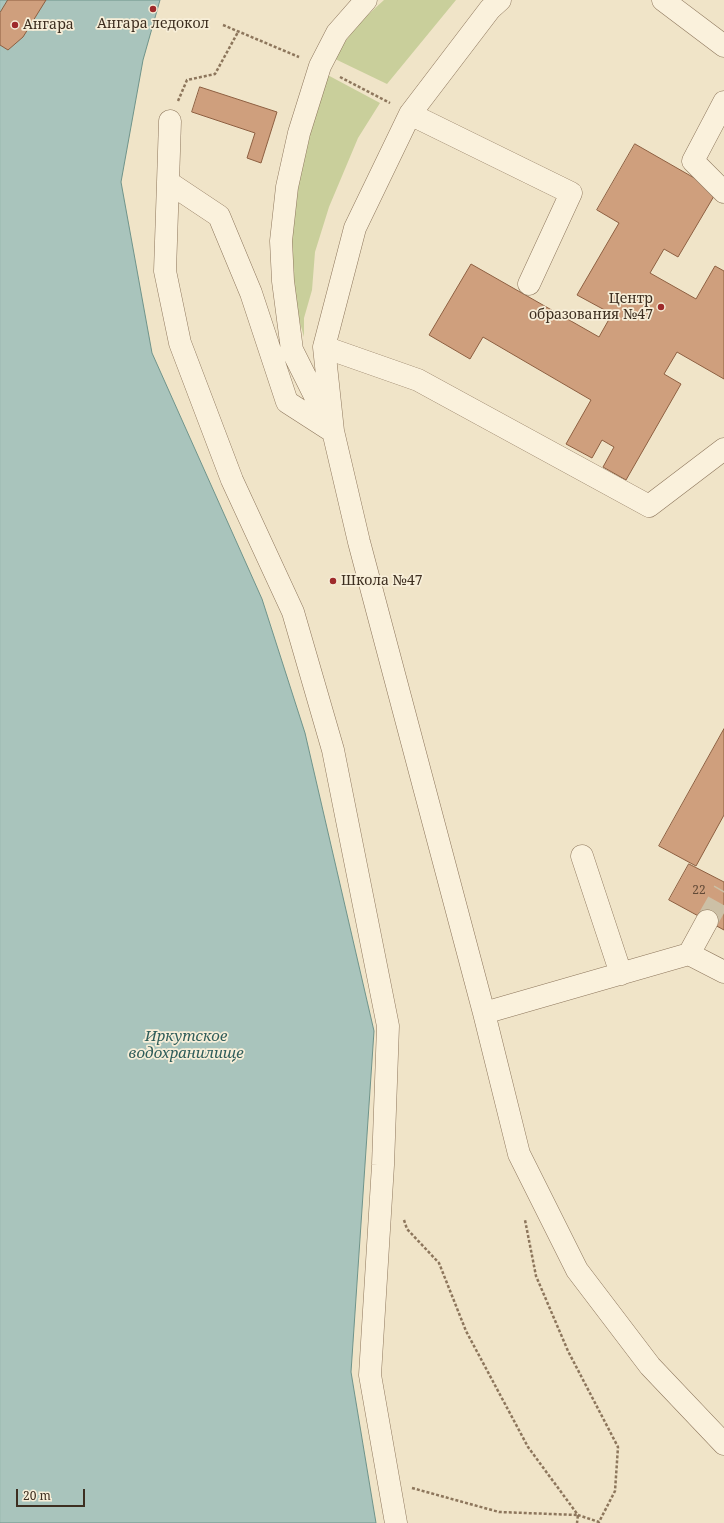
<!DOCTYPE html>
<meta charset="utf-8">
<style>
body{margin:0}
#map{position:relative;width:724px;height:1523px;overflow:hidden;background:#f0e4c8;font-family:"Noto Serif",serif}
canvas{display:block}
.scale{position:absolute;left:16px;top:1489px;width:69px;height:18px;box-sizing:border-box;border:2px solid #3d2e20;border-top:0;padding-left:5px;font-size:12px;line-height:14px;white-space:nowrap;color:#3d2e20;-webkit-text-stroke:3px #f7eed8;paint-order:stroke}
</style>
<div id="map">
<canvas width="724" height="1523"></canvas>
<div class="scale">20 m</div>
</div>
<script>
const ctx = document.querySelector('canvas').getContext('2d');
ctx.lineJoin = 'round';
function fill(path, color) {
  ctx.fillStyle = color;
  ctx.fill(path, 'evenodd');
}
function strokePath(path, color, width, dash) {
  ctx.strokeStyle = color;
  ctx.lineWidth = width;
  ctx.lineCap = dash ? 'butt' : 'round';
  ctx.setLineDash(dash || []);
  ctx.stroke(path);
}
function drawText(font, color, halo, rows, align = 'center') {
  ctx.font = font + ' "Noto Serif",serif';
  ctx.lineWidth = 3.5;
  ctx.setLineDash([]);
  ctx.textBaseline = 'middle';
  ctx.strokeStyle = halo;
  ctx.fillStyle = color;
  for (const [text, x, y, turn = 0] of rows) {
    ctx.save();
    ctx.translate(x, y);
    ctx.rotate((+turn || 0) * Math.PI / 180);
    ctx.textAlign = isNaN(turn) ? turn : align;
    if (halo) ctx.strokeText(text, 0, 0);
    ctx.fillText(text, 0, 0);
    ctx.restore();
  }
}
fill(new Path2D(`
 M 384,0 L 456,0 L 387,84 L 333,58 L 359,23 Z
 M 322,72 L 380,103 L 358,138 L 329,207 L 315,252 L 312,290 L 304,318 L 304,337 L 290,287 L 284,233 Z`), '#c9cf9b');
const water = new Path2D(`
 M 0,0 L 160,0 L 143,60 L 121,182 L 152,353 L 262,599 L 305,733 L 374,1031 L 351,1372 L 376,1523 L 0,1523 Z`);
fill(water, '#a9c4bc');
strokePath(water, '#6f938a', 1);
const building = new Path2D(`
 M 8,0 L 46,0 L 23,37 L 8,50 L 0,45 L 0,13 Z
 M 200,87 L 277,112 L 261,163 L 247,158 L 255,133 L 192,112 Z
 M 635,144 L 717,191 L 678,257 L 664,249 L 650,273 L 696,299 L 715,266 L 724,271 L 724,379 L 677,352 L 664,374 L 681,384 L 626,480 L 603,467 L 614,447 L 602,440 L 592,458 L 566,444 L 591,400 L 483,337 L 470,359 L 429,335 L 471,264 L 599,337 L 612,314 L 577,295 L 619,223 L 597,210 Z
 M 724,729 L 724,815 L 696,866 L 659,846 Z
 M 689,864 L 724,882 L 724,930 L 669,900 Z`);
fill(building, '#cf9f7d');
strokePath(building, '#8d5f41', 1);
strokePath(new Path2D(`
 M 707,921 L 724,891`), '#ccc0a6', 22, [22, 11]);
const minor = new Path2D(`
 M 500,0 L 490,9 L 410,114 L 355,228 L 324,347 L 333,431 L 359,542 L 484,1013 L 519,1154 L 577,1270 L 650,1366 L 724,1444
 M 663,0 L 724,46
 M 724,102 L 693,161 L 724,192
 M 410,114 L 571,193 L 529,284
 M 170,121 L 168,182 L 219,216 L 251,293 L 287,402 L 332,431
 M 168,182 L 165,271 L 180,343 L 232,480 L 293,612 L 333,750 L 388,1026 L 383,1165 L 370,1375 L 396,1523
 M 324,347 L 418,380 L 649,506 L 724,449
 M 327,420 L 292,350 L 283,281 L 281,241 L 287,187 L 299,133 L 320,66 L 337,33 L 366,0
 M 582,856 L 621,974
 M 689,954 L 707,921
 M 484,1013 L 689,954 L 724,972`);
strokePath(minor, '#8d765c', 23);
strokePath(new Path2D(`
 M 223,25 L 299,57
 M 340,77 L 390,103
 M 178,101 L 187,80 L 215,74 L 238,32
 M 404,1220 L 407,1229 L 439,1263 L 466,1331 L 528,1447 L 578,1515 L 599,1522 L 615,1491 L 618,1447 L 568,1351 L 536,1276 L 525,1220
 M 412,1488 L 499,1512 L 578,1515 L 577,1523`), '#8d765c', 2.5, [3, 2]);
strokePath(minor, '#faf1dc', 22);
for (const [x, y, r, color] of [
 [153,9,4,"#9e2a2b"],
 [15,25,4,"#9e2a2b"],
 [661,307,4,"#9e2a2b"],
 [333,581,4,"#9e2a2b"]
]) {
  const dot = new Path2D();
  dot.arc(x, y, r, 0, 2 * Math.PI);
  ctx.fillStyle = color;
  ctx.fill(dot);
  strokePath(dot, '#f7eed8', 1.5);
}
drawText('12px', '#624a37', null, [
 ["22",699,891]
]);
drawText('14px', '#3d2e20', '#f7eed8', [
 ["Ангара ледокол",153,24,"center"],
 ["Ангара",23,25],
 ["Центр",653,299,"right"],
 ["образования №47",653,315,"right"],
 ["Школа №47",341,581]
], 'left');
drawText('italic 15px', '#2f5d5a', '#f7eed8', [
 ["Иркутское",186,1037],
 ["водохранилище",186,1054]
]);
</script>
